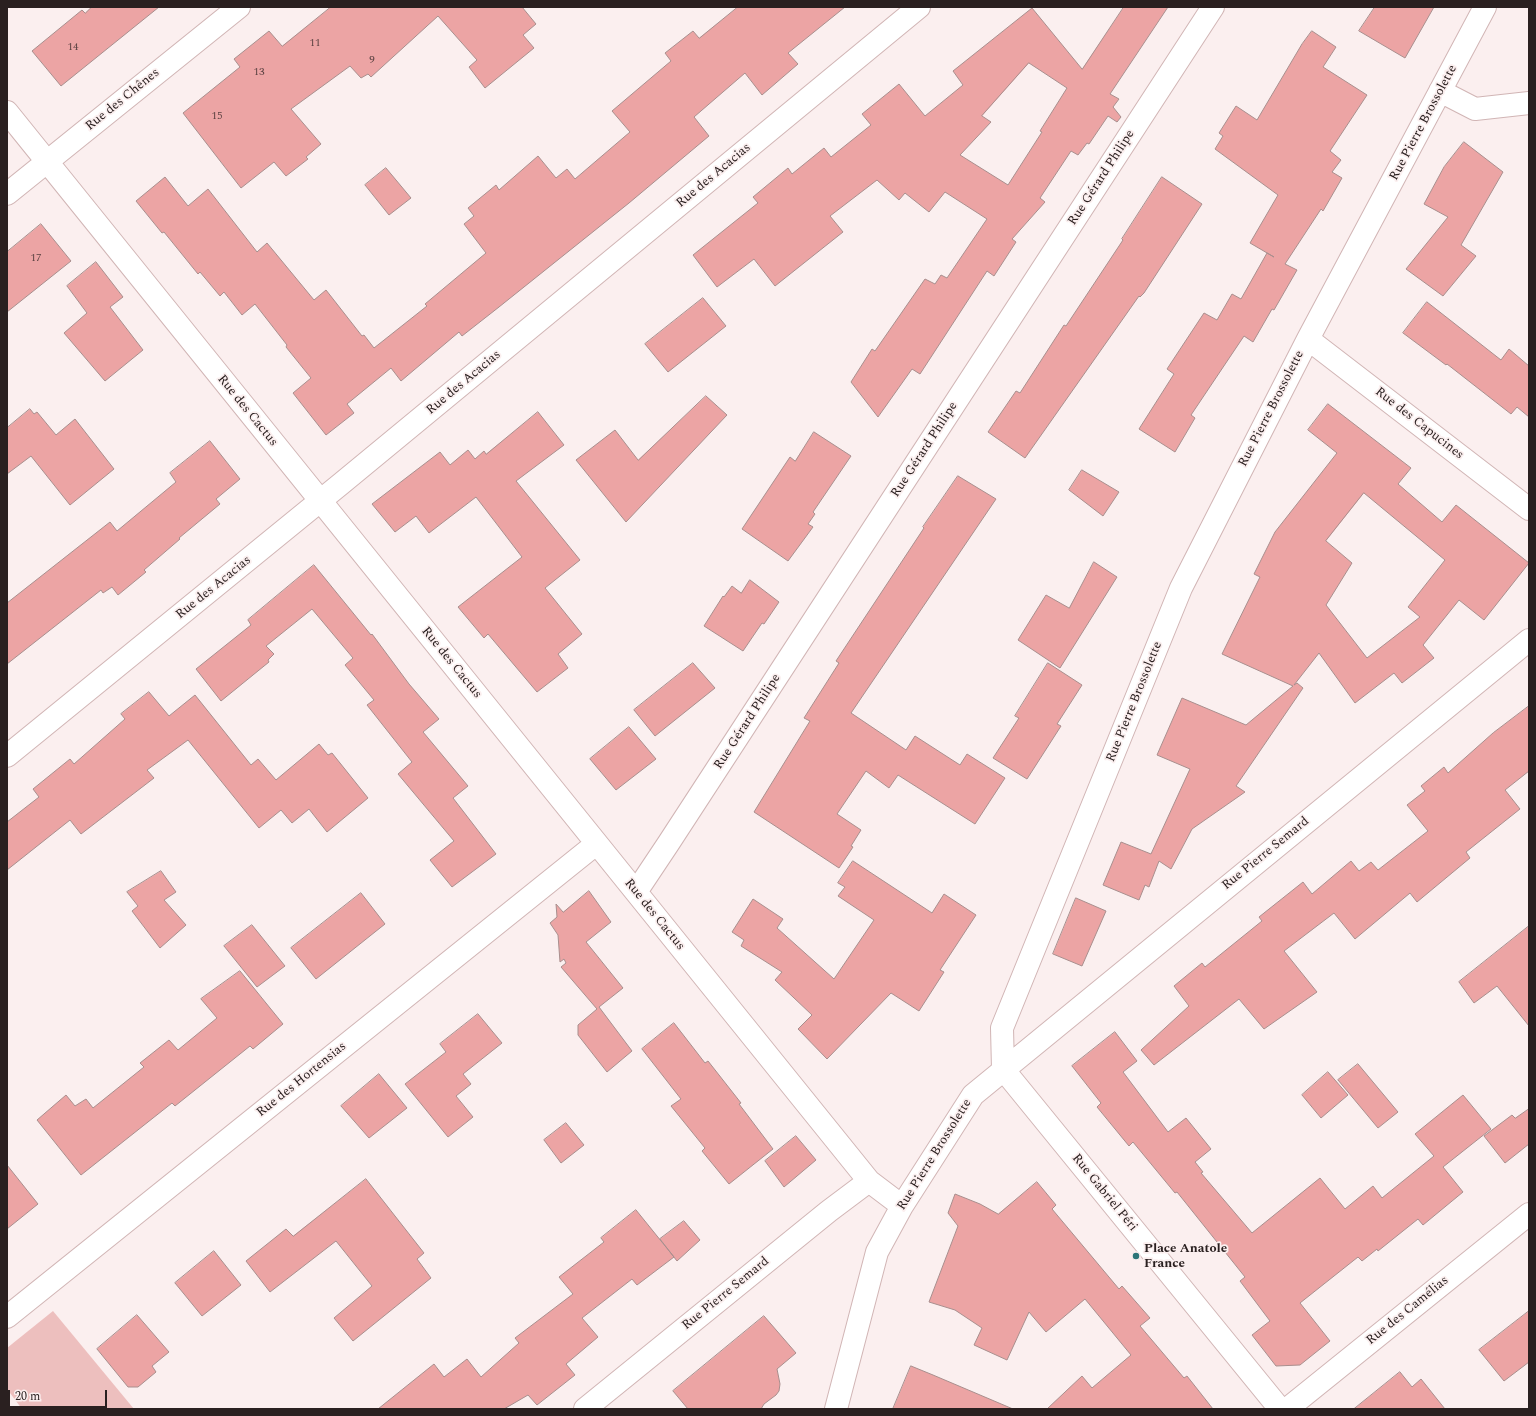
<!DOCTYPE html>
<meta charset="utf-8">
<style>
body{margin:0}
#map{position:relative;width:1536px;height:1416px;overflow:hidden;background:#fbefef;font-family:Spectral,serif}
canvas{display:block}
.frame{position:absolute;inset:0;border:8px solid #2a2020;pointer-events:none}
.scale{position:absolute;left:8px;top:1390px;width:99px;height:18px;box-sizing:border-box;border:2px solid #2a2020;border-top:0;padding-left:5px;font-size:12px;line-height:14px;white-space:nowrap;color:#2a2020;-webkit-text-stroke:3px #fbefef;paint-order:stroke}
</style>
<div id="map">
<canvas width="1536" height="1416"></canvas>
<div class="frame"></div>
<div class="scale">20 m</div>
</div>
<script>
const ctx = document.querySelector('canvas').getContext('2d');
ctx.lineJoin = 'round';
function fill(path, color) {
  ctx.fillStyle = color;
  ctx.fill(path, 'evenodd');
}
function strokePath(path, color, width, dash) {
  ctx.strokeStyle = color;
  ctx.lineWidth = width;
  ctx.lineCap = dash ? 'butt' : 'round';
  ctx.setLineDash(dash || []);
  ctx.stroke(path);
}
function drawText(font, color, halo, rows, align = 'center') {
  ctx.font = font + ' Spectral,serif';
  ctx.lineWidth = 3.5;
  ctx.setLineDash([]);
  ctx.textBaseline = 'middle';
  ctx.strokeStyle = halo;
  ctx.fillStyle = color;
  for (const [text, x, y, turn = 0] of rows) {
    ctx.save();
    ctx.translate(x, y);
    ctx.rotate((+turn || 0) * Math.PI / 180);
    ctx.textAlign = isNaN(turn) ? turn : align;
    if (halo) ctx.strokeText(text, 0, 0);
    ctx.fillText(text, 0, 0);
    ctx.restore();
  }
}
fill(new Path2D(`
 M 53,1311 L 134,1409 L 22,1409 L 7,1389 L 7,1348 Z`), '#edbfbe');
const building = new Path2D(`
 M 92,7 L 159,7 L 61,86 L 32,51 L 82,10 L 85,13 Z
 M 331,7 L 522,7 L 536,24 L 523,35 L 534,48 L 485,88 L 469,67 L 477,60 L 438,16 L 371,77 L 368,74 L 361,78 L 350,66 L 291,109 L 321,144 L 306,157 L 308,159 L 286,176 L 274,162 L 241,188 L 183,113 L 240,67 L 234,59 L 269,31 L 282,46 Z
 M 738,7 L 845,7 L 788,53 L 798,64 L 762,95 L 745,73 L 694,117 L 709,136 L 629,203 L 499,307 L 462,336 L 459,332 L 401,381 L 391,368 L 347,404 L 354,413 L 326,435 L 293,393 L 311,378 L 286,347 L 287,345 L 255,304 L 242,315 L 224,292 L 220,296 L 200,272 L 198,274 L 164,232 L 162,233 L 136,201 L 165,177 L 188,206 L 208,189 L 257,252 L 267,243 L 314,300 L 326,290 L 362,336 L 364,335 L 374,348 L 427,306 L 425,304 L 486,253 L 464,224 L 474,216 L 468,208 L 496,185 L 499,190 L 538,156 L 556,178 L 567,169 L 575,179 L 630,132 L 612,111 L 671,61 L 665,53 L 693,31 L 699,38 Z
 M 1124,7 L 1168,7 L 1110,94 L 1119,99 L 1113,107 L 1121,117 L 1117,122 L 1108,116 L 1089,144 L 1087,143 L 1078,155 L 1071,151 L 1040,198 L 1045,202 L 1012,239 L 1016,242 L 994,276 L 987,271 L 920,374 L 912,369 L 878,417 L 851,382 L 872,349 L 875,351 L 925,279 L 935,284 L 941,275 L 947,278 L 987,219 L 945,192 L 929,212 L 905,193 L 899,200 L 877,180 L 830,216 L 843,232 L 775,286 L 754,259 L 717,287 L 693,255 L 758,203 L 753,197 L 788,168 L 792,174 L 824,148 L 831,157 L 871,125 L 862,114 L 899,84 L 925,116 L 963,85 L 953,71 L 1032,8 L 1082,69 ZM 1029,63 L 1067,88 L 1040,131 L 1042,132 L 1008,185 L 960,155 L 991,122 L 982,116 Z
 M 1375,7 L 1434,7 L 1405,58 L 1359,31 Z
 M 1312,31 L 1336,47 L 1323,67 L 1367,95 L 1330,151 L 1341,160 L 1332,172 L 1342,178 L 1323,211 L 1321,209 L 1285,264 L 1297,270 L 1274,310 L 1272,309 L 1253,342 L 1244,336 L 1191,415 L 1195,418 L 1175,452 L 1139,429 L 1174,374 L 1167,369 L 1204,313 L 1217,320 L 1232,294 L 1241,299 L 1267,253 L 1274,257 L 1250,243 L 1278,195 L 1215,149 L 1223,136 L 1219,133 L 1236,106 L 1257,120 L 1302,44 Z
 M 1464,142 L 1503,172 L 1461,245 L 1476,256 L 1443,296 L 1406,269 L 1448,217 L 1424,204 L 1444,167 Z
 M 386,168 L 411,198 L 389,215 L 365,185 Z
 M 1162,177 L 1202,204 L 1144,293 L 1140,297 L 1139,296 L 1025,458 L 988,432 L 1016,391 L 1020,393 L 1064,325 L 1066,326 L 1123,240 L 1122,239 Z
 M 41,224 L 71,261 L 7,312 L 7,252 Z
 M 96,262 L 123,297 L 110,307 L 143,350 L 105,381 L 64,333 L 87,313 L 67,286 Z
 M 703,298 L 726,326 L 668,372 L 645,344 Z
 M 1427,302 L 1501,360 L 1509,349 L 1529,366 L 1529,417 L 1517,407 L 1511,414 L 1447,364 L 1446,365 L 1403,333 Z
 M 706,396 L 727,415 L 626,522 L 576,460 L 615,430 L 638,460 Z
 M 1328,404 L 1411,468 L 1398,484 L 1442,522 L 1456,505 L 1529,563 L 1484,620 L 1459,600 L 1423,645 L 1434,658 L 1402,683 L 1394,673 L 1355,703 L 1319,653 L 1294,685 L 1297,683 L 1303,688 L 1236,786 L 1245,792 L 1192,829 L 1171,869 L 1159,861 L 1149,887 L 1145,885 L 1139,900 L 1103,885 L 1121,842 L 1151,854 L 1190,769 L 1157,755 L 1182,698 L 1246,725 L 1293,686 L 1222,654 L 1260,577 L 1254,574 L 1275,532 L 1337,453 L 1308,430 ZM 1364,493 L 1445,560 L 1408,607 L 1420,617 L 1367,658 L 1326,605 L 1352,563 L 1326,541 Z
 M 30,409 L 34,414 L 37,412 L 56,435 L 75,419 L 114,469 L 70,505 L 31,456 L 7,474 L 7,428 Z
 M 538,412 L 564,445 L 516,481 L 580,560 L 545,588 L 582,634 L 558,654 L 568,668 L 537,692 L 488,634 L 484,638 L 458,607 L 522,557 L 476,497 L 429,533 L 416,516 L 395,532 L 372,504 L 440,452 L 450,465 L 468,450 L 475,459 L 484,451 L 486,454 Z
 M 814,432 L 851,456 L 813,512 L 815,514 L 808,524 L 813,527 L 788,561 L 742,529 L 790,457 L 795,461 Z
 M 210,441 L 240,479 L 216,499 L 220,504 L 179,538 L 180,539 L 144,570 L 146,572 L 118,595 L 112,587 L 103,593 L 101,590 L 7,664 L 7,603 L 110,522 L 117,531 L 176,482 L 170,473 Z
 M 1082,470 L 1119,492 L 1103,516 L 1069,490 Z
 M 958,476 L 996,499 L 851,713 L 906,750 L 915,736 L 960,765 L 967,754 L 1005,778 L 975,824 L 898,775 L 889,788 L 866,771 L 837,814 L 861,830 L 851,846 L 853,847 L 839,868 L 754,812 L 810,721 L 804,718 L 839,663 L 836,661 L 924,528 L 923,527 Z
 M 1094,562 L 1117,577 L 1060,668 L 1018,640 L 1046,595 L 1069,608 Z
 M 314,565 L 371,635 L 372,634 L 409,684 L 439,719 L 423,732 L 468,786 L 453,798 L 496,854 L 452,887 L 430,860 L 454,841 L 398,774 L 412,762 L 367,705 L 374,700 L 345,665 L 353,658 L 312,609 L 266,646 L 274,654 L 268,660 L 269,662 L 221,701 L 196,669 L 251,625 L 248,620 Z
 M 750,580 L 779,602 L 764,624 L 762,623 L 743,651 L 704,626 L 723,596 L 724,597 L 732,586 L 741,593 Z
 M 693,663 L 715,688 L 655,736 L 634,710 Z
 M 1048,663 L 1082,685 L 1057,724 L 1061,726 L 1027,779 L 993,758 L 1019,718 L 1015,716 Z
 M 149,692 L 169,716 L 195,695 L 251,765 L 258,759 L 276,780 L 319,744 L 328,755 L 332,753 L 368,798 L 327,832 L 309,809 L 292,823 L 281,810 L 259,828 L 188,740 L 147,770 L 154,778 L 81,834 L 70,820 L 7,870 L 7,822 L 39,797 L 33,789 L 70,759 L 74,764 L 125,719 L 121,714 Z
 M 1529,706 L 1529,771 L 1505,790 L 1520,809 L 1466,852 L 1470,858 L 1417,902 L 1410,893 L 1355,939 L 1334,913 L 1284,951 L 1317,992 L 1264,1029 L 1239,999 L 1154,1065 L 1141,1050 L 1189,1006 L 1174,986 L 1202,963 L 1205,967 L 1262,921 L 1259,917 L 1303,882 L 1312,894 L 1351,861 L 1359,871 L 1371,862 L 1378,870 L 1428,831 L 1407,805 L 1425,791 L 1421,786 L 1444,767 L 1448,773 L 1493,733 Z
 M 629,727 L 656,759 L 616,790 L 590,759 Z
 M 853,861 L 932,913 L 944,894 L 976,915 L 940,970 L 944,972 L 919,1011 L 891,993 L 827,1059 L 798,1029 L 812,1015 L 775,980 L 782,972 L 741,946 L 744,940 L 732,932 L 753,899 L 783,919 L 777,928 L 834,979 L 874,920 L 838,896 L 845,887 L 838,883 Z
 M 161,871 L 176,892 L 164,900 L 186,925 L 160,948 L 132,911 L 138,906 L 127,892 Z
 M 589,891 L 611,922 L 586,942 L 623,988 L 599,1007 L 632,1051 L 607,1072 L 578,1035 L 578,1025 L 597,1009 L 561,967 L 566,963 L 564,959 L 560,962 L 558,935 L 550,923 L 557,917 L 556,904 L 563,912 Z
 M 361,893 L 385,924 L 316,979 L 291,948 Z
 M 1076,898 L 1106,911 L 1082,966 L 1053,954 Z
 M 252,925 L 285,966 L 257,987 L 224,946 Z
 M 1529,926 L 1529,1026 L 1497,986 L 1474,1003 L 1459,982 Z
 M 240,971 L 283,1024 L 253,1049 L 250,1046 L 175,1106 L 172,1103 L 81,1175 L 37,1120 L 66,1095 L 75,1106 L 86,1099 L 93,1108 L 144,1067 L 140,1063 L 169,1040 L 178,1050 L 217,1018 L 201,999 Z
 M 478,1014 L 502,1043 L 463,1074 L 471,1084 L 456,1096 L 473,1117 L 448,1137 L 405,1084 L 446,1052 L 440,1044 Z
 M 674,1023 L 705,1063 L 708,1061 L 741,1103 L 739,1104 L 773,1149 L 729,1184 L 702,1151 L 705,1148 L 671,1106 L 681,1099 L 642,1049 Z
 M 1115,1032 L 1137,1061 L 1123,1072 L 1168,1132 L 1186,1118 L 1211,1149 L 1195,1162 L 1203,1172 L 1201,1173 L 1252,1233 L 1320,1178 L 1345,1209 L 1373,1186 L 1382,1198 L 1434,1156 L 1415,1134 L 1463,1095 L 1491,1129 L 1443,1167 L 1463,1192 L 1423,1225 L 1418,1219 L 1378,1251 L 1377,1249 L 1362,1261 L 1358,1257 L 1300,1303 L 1330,1341 L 1300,1365 L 1276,1366 L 1252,1335 L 1270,1321 L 1240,1281 L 1245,1277 L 1177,1192 L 1175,1193 L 1133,1142 L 1129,1146 L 1097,1107 L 1101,1103 L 1072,1066 Z
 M 1358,1064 L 1398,1112 L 1378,1128 L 1338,1080 Z
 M 1328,1072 L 1348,1095 L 1321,1118 L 1302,1095 Z
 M 379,1074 L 407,1108 L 369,1138 L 341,1106 Z
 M 1529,1109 L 1529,1144 L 1505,1163 L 1484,1136 L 1512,1115 L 1515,1118 Z
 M 566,1123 L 584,1145 L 561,1163 L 544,1140 Z
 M 796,1136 L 816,1160 L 784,1187 L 765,1161 Z
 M 7,1165 L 38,1204 L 7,1229 Z
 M 366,1179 L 424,1253 L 417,1259 L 431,1278 L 353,1341 L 334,1318 L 372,1286 L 336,1241 L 270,1292 L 246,1261 L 286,1229 L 293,1236 Z
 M 1037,1182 L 1056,1205 L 1052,1209 L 1119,1289 L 1122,1286 L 1150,1318 L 1140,1326 L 1184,1378 L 1187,1376 L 1213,1409 L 1047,1409 L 1082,1376 L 1092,1388 L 1131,1355 L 1085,1299 L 1046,1332 L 1029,1312 L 1007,1360 L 974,1345 L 982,1328 L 955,1310 L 929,1302 L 958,1226 L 948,1213 L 955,1194 L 980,1204 L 998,1214 Z
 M 636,1210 L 674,1257 L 637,1285 L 632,1279 L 582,1318 L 598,1337 L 566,1364 L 575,1375 L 537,1405 L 528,1395 L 504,1409 L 378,1409 L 434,1364 L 444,1377 L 467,1359 L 481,1377 L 519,1343 L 515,1338 L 573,1294 L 559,1277 L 604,1242 L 601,1238 Z
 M 684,1221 L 700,1240 L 677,1261 L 660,1239 Z
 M 214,1251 L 241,1285 L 202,1316 L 175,1283 Z
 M 1529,1311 L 1529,1362 L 1504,1381 L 1479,1350 Z
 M 137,1315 L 169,1352 L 152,1366 L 156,1372 L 138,1387 L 128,1387 L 97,1349 Z
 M 764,1316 L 796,1353 L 777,1369 L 780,1384 L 779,1391 L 776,1395 L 764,1404 L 761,1409 L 688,1409 L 673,1391 Z
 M 911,1366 L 933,1375 L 1013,1409 L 893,1409 Z
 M 1400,1372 L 1412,1387 L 1421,1379 L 1445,1409 L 1354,1409 Z`);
fill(building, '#eca4a4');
strokePath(building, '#a88e8d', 1);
const minor = new Path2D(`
 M 1440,91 L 1475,109 L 1529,103
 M 7,112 L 869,1181 L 902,1206
 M 7,194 L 239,7
 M 1308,339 L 1529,509
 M 7,756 L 342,483 L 919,7
 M 636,892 L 668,844 L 1213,7
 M 1003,1069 L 1002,1028 L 1181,588 L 1308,339 L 1485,7
 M 1003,1069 L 1280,1409
 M 7,1317 L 596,844
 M 585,1409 L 829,1211 L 869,1181
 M 836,1409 L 877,1252 L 902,1206 L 973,1095 L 1529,640
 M 1287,1409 L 1529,1214`);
strokePath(minor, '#d1b5b5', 24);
strokePath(minor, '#fff', 22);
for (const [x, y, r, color] of [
 [1136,1256,4,"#2b7578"]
]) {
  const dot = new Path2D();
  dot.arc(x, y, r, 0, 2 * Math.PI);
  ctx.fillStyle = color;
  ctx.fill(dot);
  strokePath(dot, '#fbefef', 1.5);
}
drawText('11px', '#5a4141', null, [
 ["11",315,44],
 ["14",73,48],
 ["9",372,61],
 ["13",259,73],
 ["15",217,117],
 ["17",36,259]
]);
drawText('13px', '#2a2020', '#fbefef', [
 ["Rue des Chênes",123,100,-39],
 ["Rue Pierre Brossolette",1424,123,-62],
 ["Rue des Acacias",714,176,-40],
 ["Rue Gérard Philipe",1102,178,-57],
 ["Rue des Acacias",464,383,-40],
 ["Rue Pierre Brossolette",1272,409,-63],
 ["Rue des Cactus",247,411,51],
 ["Rue des Capucines",1419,424,38],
 ["Rue Gérard Philipe",925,450,-57],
 ["Rue des Acacias",214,588,-39],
 ["Rue des Cactus",451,663,51],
 ["Rue Pierre Brossolette",1135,702,-68],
 ["Rue Gérard Philipe",748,722,-57],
 ["Rue Pierre Semard",1266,854,-39],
 ["Rue des Cactus",654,915,51],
 ["Rue des Hortensias",302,1080,-39],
 ["Rue Pierre Brossolette",935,1155,-58],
 ["Rue Gabriel Péri",1104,1193,51],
 ["Rue Pierre Semard",726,1294,-39],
 ["Rue des Camélias",1408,1311,-39]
]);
drawText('bold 13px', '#2a2020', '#fbefef', [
 ["Place Anatole",1144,1249],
 ["France",1144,1264]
], 'left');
</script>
